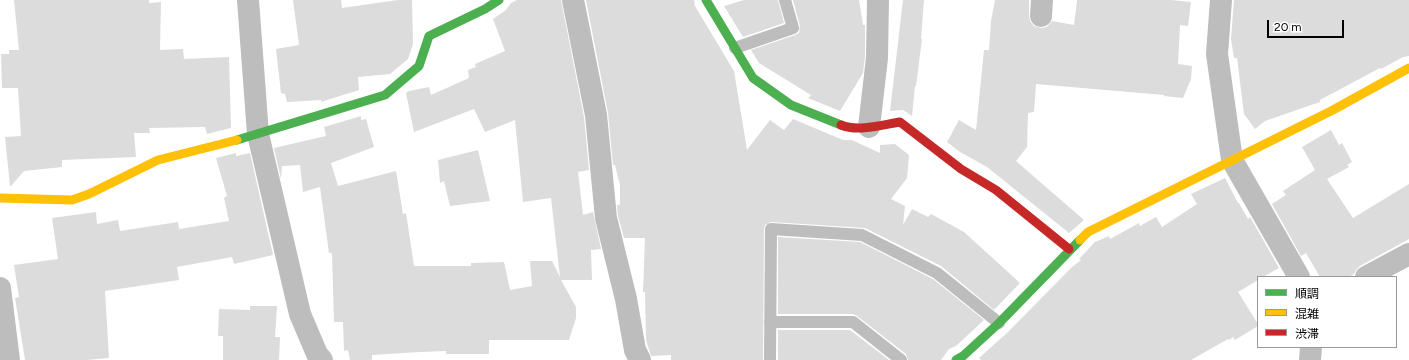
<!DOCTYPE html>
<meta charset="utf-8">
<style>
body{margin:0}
#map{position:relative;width:1409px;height:360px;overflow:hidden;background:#fff;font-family:Figtree,"Noto Sans JP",sans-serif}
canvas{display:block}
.legend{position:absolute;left:1257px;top:276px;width:140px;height:72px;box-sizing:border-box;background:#fff;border:1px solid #999;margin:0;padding:5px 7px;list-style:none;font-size:12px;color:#000}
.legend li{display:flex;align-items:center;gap:8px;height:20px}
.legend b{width:20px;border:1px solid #999}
.scale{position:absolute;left:1267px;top:20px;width:77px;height:18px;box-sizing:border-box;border:2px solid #000;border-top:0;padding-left:5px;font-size:12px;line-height:14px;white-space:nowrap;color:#000;-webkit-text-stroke:3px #fff;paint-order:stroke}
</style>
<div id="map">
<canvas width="1409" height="360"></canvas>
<ul class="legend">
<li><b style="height:5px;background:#4caf50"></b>順調</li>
<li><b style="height:5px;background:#ffc107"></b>混雑</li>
<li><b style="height:5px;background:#c62828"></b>渋滞</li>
</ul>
<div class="scale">20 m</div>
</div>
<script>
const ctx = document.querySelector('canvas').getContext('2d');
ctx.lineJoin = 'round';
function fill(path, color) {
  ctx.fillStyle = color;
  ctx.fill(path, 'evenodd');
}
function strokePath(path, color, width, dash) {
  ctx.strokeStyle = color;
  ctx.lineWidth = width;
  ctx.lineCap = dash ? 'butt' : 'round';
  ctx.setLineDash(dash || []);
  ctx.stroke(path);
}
fill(new Path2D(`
 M 14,0 L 149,0 L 149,3 L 161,2 L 160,50 L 183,49 L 184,59 L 229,57 L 231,128 L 207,134 L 205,127 L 149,128 L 150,133 L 134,133 L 136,157 L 62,160 L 62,167 L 24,171 L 11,186 L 10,186 L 5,137 L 21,136 L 18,88 L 2,88 L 1,54 L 9,54 L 9,50 L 19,50 Z
 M 293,0 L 341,0 L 342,8 L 398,0 L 412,0 L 413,44 L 408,59 L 390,74 L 358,77 L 359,90 L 321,102 L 321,100 L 287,102 L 285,94 L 281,93 L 276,49 L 299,45 Z
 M 517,0 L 561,0 L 584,117 L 589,170 L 578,172 L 583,215 L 593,212 L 601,249 L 591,250 L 592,280 L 561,280 L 576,307 L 576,318 L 569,340 L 489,340 L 489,354 L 446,354 L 446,351 L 420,352 L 372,355 L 372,360 L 350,360 L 348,350 L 344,351 L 343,322 L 334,322 L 332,253 L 329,253 L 320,187 L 303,192 L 300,165 L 282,166 L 281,179 L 274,148 L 326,136 L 324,127 L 361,116 L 361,120 L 366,119 L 374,147 L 331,163 L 338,186 L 396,171 L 403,214 L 406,213 L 414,266 L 471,266 L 471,263 L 504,262 L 510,290 L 532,286 L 530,261 L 552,261 L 560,277 L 551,198 L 523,202 L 515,120 L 485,132 L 474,109 L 414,132 L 406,93 L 409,91 L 429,87 L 431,95 L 469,78 L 468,70 L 476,67 L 475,64 L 505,51 L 493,19 L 506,10 L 511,3 Z
 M 586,0 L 694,0 L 695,6 L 734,71 L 747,150 L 770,120 L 784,130 L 793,119 L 843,140 L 852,140 L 880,153 L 880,145 L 895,144 L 909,155 L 907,178 L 891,199 L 905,206 L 903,225 L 912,209 L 928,217 L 931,214 L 964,232 L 1020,283 L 994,310 L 941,266 L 865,228 L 771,222 L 765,225 L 764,229 L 763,360 L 671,360 L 671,355 L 651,356 L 646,340 L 645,292 L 643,292 L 645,238 L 624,238 L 618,216 L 617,205 L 620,205 L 620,185 L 615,165 L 613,165 L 608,113 Z
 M 744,0 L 778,0 L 784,23 L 743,37 L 724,6 Z
 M 793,0 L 859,0 L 863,25 L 865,25 L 865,57 L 863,73 L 840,111 L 808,98 L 811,95 L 759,63 L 751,50 L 795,35 L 799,33 L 800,26 Z
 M 903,0 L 924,0 L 921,39 L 922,39 L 916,86 L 915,86 L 912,116 L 903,110 L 890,111 Z
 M 995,0 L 1029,0 L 1029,15 L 1030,21 L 1034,26 L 1041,28 L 1047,27 L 1052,21 L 1074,25 L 1077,0 L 1171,0 L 1191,2 L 1188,26 L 1180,25 L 1178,64 L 1192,66 L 1191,79 L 1183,98 L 1164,96 L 1164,95 L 1036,84 L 1034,112 L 1028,113 L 1027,147 L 1016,161 L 1084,220 L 1069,233 L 987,167 L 960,152 L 947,142 L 959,120 L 976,130 L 984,50 L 989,50 L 991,21 Z
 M 1234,0 L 1409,0 L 1409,56 L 1403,57 L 1381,69 L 1380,68 L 1320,100 L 1320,102 L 1265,121 L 1255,129 L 1244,114 L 1237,58 L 1234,58 L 1231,39 Z
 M 1331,130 L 1339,145 L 1342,143 L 1352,162 L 1347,165 L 1349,167 L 1327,179 L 1353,218 L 1409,184 L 1409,239 L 1360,266 L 1356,270 L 1354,274 L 1349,277 L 1320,277 L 1306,253 L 1301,256 L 1272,204 L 1286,195 L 1283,191 L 1315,170 L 1302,147 Z
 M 478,150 L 490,201 L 450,206 L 444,181 L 440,183 L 438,160 Z
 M 236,153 L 236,156 L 250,153 L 273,255 L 234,264 L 232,257 L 177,267 L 179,280 L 105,291 L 109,358 L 86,360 L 25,360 L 15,298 L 19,297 L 14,265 L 58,259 L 52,218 L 96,212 L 97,224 L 118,220 L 120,231 L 178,222 L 179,229 L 229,221 L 224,198 L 227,196 L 216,158 Z
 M 1225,178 L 1238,203 L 1239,203 L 1248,219 L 1250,217 L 1279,268 L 1263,277 L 1258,277 L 1258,280 L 1238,292 L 1258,324 L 1258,326 L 1235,340 L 1233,337 L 1229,340 L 1228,339 L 1191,360 L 981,360 L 979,358 L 1008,332 L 1071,268 L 1081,260 L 1079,259 L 1095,242 L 1109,236 L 1110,239 L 1139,223 L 1140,226 L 1156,217 L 1162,227 L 1197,204 L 1191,194 Z
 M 778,237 L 860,242 L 933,279 L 984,320 L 956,346 L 949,349 L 941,360 L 908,360 L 906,354 L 857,316 L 853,314 L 778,314 Z
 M 250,306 L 277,306 L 275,337 L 280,337 L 279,360 L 223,360 L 223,336 L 218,336 L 219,309 L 250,310 Z
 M 778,330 L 850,330 L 889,360 L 778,360 Z`), '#dcdcdc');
strokePath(new Path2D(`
 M 735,48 L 793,28 L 785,0
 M 770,322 L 853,322 L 901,360
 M 770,360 L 771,229 L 862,235 L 937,273 L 999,323`), '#bdbdbd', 12);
strokePath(new Path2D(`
 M 248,0 L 258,134 L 300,314 L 317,354 L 322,360
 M 573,0 L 596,115 L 606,218 L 626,299 L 635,350 L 640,360
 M 1221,0 L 1217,54 L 1232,160 L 1299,277
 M 1041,16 L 1042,0
 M 869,127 L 877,58 L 878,0
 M 1366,277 L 1409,254
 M 0,288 L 9,360
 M 1310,360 L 1311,347`), '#bdbdbd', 22);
strokePath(new Path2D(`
 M 706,0 L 753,78 L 791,105 L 841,125
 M 237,140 L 385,95 L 419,66 L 429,36 L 485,9 L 499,0
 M 956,360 L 963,356 L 999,323 L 1080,240`), '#4caf50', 9);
strokePath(new Path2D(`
 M 0,198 L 72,200 L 89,194 L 158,160 L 237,140
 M 1080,240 L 1088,232 L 1333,110 L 1409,68`), '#ffc107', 9);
strokePath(new Path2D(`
 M 841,125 C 858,132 882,125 900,122 L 961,169 L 996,190 L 1069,249`), '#c62828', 9);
</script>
